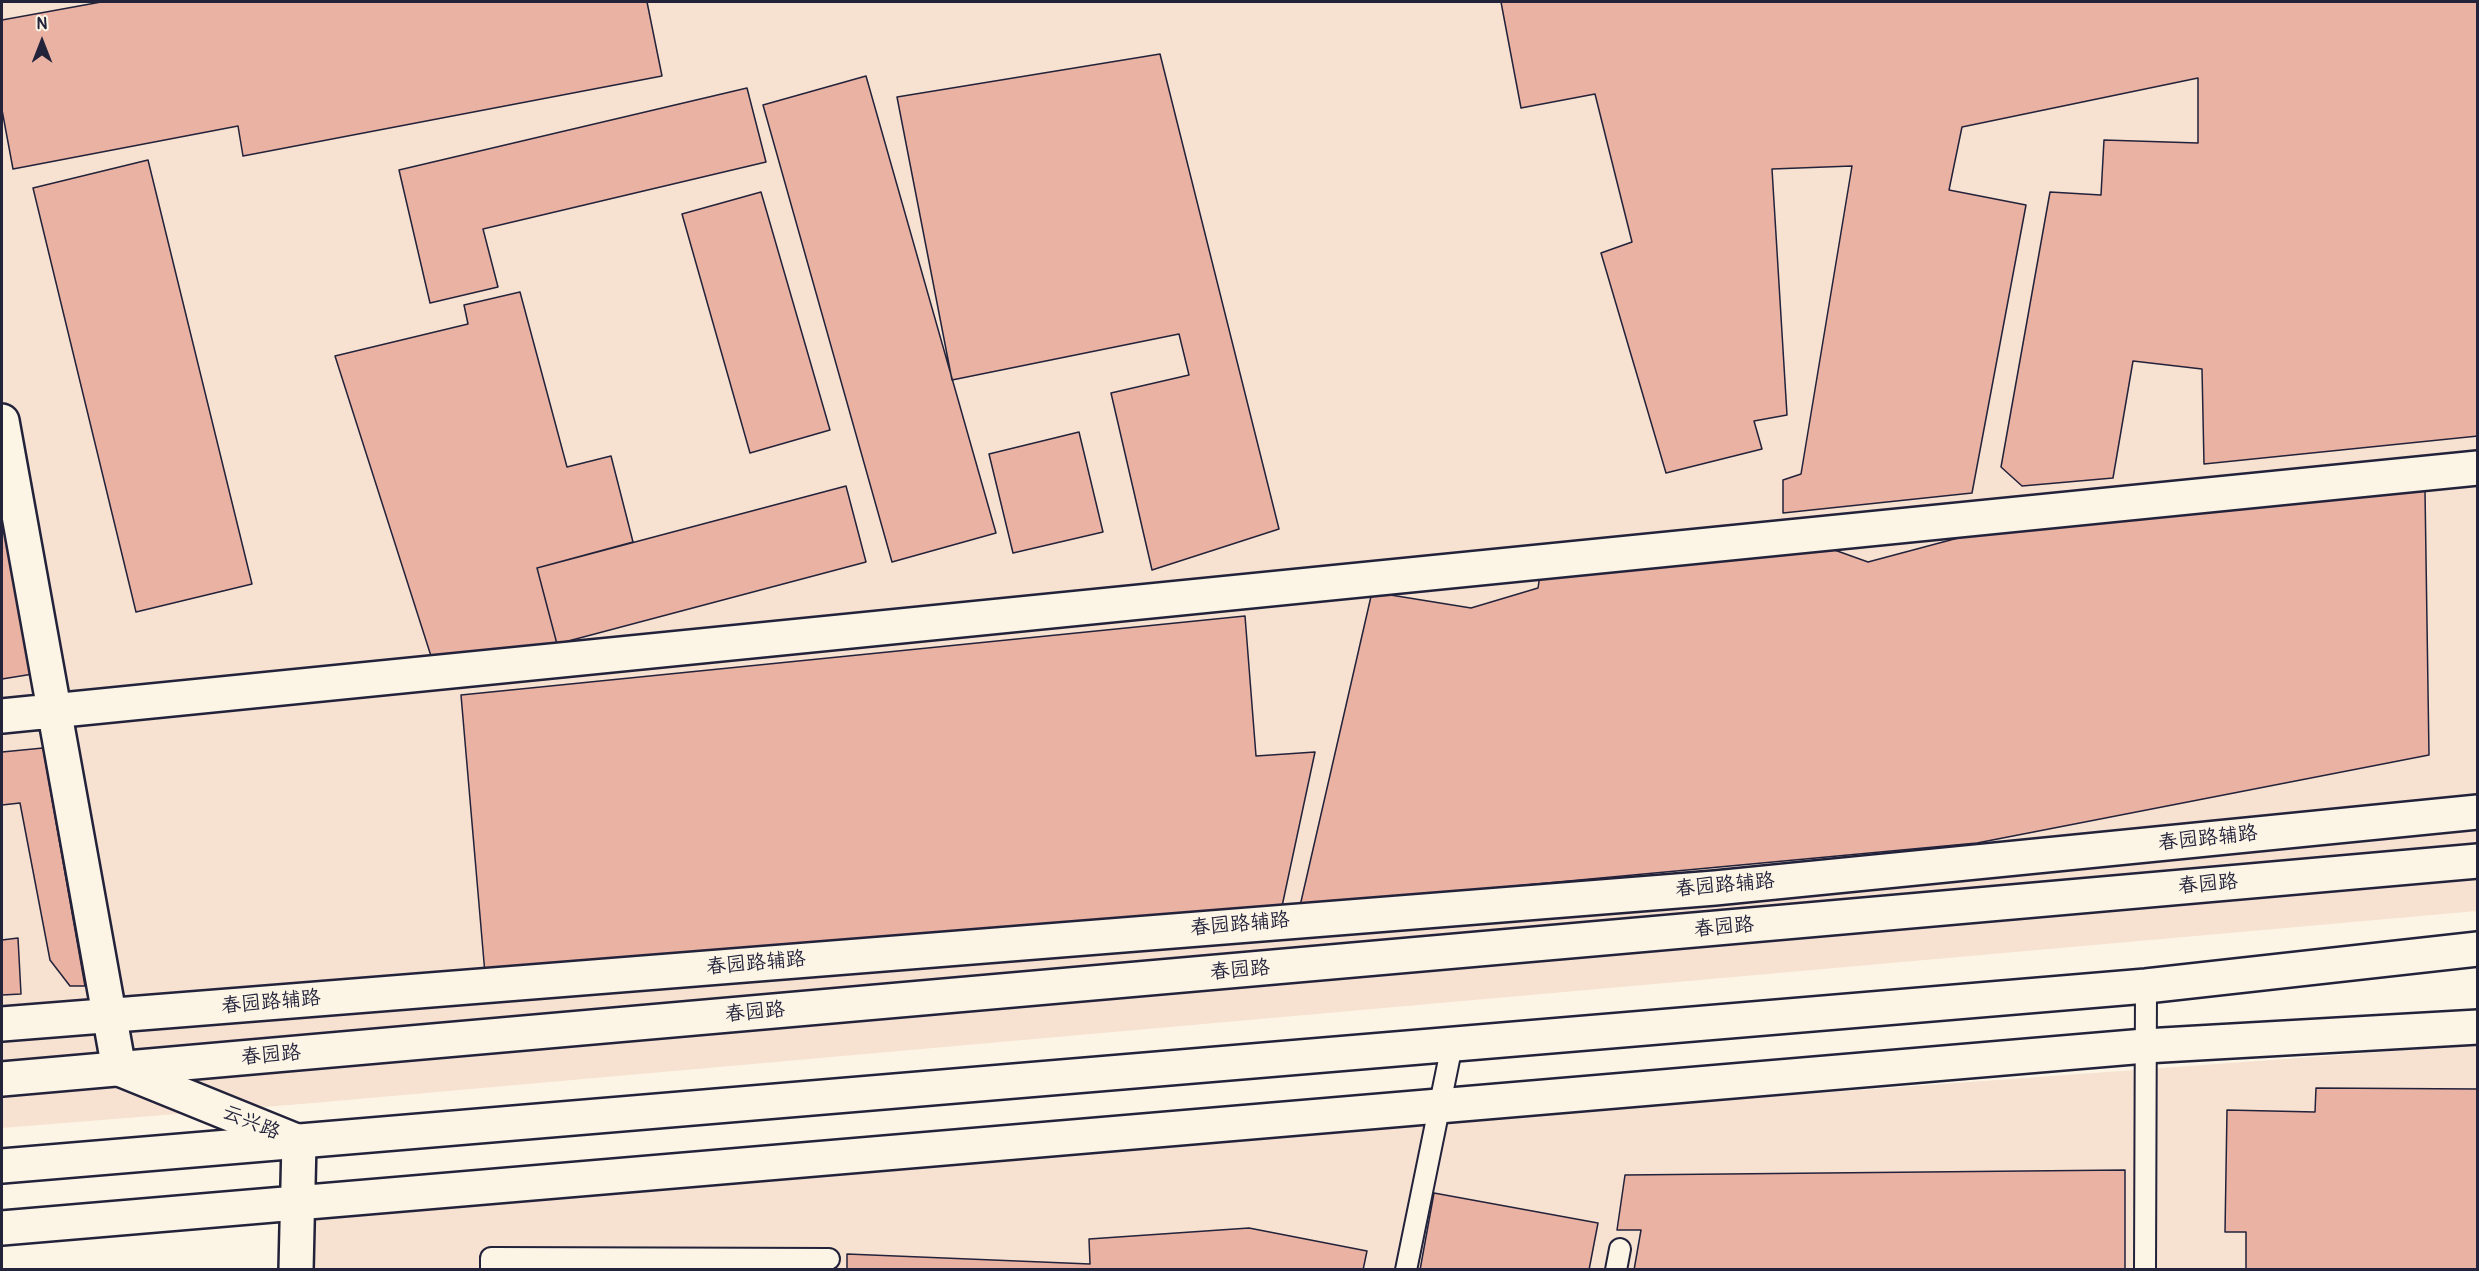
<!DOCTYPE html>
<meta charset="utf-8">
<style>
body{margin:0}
#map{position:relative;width:2479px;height:1271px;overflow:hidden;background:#fcf5e5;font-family:Pangolin,sans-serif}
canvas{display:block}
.frame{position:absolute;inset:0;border:3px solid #22223b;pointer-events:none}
.north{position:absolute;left:12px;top:12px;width:60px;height:60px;-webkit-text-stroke:4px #fcf5e5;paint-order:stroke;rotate:0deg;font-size:16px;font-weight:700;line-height:24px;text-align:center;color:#22223b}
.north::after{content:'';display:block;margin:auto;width:21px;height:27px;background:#22223b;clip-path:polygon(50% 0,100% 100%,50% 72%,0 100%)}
</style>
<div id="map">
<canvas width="2479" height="1271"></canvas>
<div class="frame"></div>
<div class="north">N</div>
</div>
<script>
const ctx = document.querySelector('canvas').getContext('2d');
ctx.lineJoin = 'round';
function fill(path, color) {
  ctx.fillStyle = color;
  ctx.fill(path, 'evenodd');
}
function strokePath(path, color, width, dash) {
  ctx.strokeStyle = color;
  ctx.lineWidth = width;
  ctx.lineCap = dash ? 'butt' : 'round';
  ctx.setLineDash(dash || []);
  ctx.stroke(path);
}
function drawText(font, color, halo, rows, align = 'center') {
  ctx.font = font + ' Pangolin,"LXGW WenKai TC",sans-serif';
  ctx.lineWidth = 4.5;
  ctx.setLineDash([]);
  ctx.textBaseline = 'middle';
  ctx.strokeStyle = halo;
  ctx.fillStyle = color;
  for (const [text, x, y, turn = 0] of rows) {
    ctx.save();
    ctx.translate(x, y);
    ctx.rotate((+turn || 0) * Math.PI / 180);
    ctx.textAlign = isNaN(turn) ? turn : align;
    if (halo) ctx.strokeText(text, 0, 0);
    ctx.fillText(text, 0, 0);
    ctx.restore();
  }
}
fill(new Path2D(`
 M 2,2 L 2477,2 L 2477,911 L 313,1103 L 2,1128 Z
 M 2477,1045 L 2477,1269 L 296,1270 L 298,1204 Z`), '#f7e1d1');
const building = new Path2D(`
 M 101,2 L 647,2 L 662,76 L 243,156 L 238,126 L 13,169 L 2,110 L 2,20 Z
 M 1501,2 L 2478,2 L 2478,436 L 2204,464 L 2202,369 L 2133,361 L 2113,478 L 2022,486 L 2001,467 L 2050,192 L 2101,195 L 2104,140 L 2198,143 L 2198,78 L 1962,127 L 1949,190 L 2026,205 L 1972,493 L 1783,513 L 1783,480 L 1801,474 L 1852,166 L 1772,169 L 1787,415 L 1754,421 L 1762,449 L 1666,473 L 1601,253 L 1632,242 L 1595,94 L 1521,108 Z
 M 1160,54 L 1279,529 L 1152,570 L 1111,393 L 1189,375 L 1179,334 L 952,380 L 897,97 Z
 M 866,76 L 996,533 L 892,562 L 763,105 Z
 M 747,88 L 766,162 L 483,229 L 498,287 L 430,303 L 399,170 Z
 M 148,160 L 252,584 L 136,612 L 33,188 Z
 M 761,192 L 830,430 L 750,453 L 682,214 Z
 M 520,292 L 567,467 L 611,456 L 633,542 L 537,568 L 557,644 L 431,656 L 335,356 L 468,324 L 464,305 Z
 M 1079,432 L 1103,532 L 1013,553 L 989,454 Z
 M 846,486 L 866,562 L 557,644 L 537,568 Z
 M 2425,491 L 2429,755 L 1977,843 L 1300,906 L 1372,592 L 1471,608 L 1538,588 L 1540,575 L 1815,543 L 1868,562 L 1988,530 L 2127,520 Z
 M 2,501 L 33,674 L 2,679 Z
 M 1245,616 L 1256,756 L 1315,752 L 1281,911 L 485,974 L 461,695 Z
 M 43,748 L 85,986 L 70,986 L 50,960 L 20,803 L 2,805 L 2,752 Z
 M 18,938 L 21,994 L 2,995 L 2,940 Z
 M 2316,1088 L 2478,1089 L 2478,1270 L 2246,1270 L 2246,1232 L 2225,1232 L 2227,1110 L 2315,1112 Z
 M 2125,1170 L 2125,1270 L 1634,1270 L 1641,1230 L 1617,1230 L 1625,1175 Z
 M 1434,1193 L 1598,1223 L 1589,1270 L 1420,1270 Z
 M 1249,1228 L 1367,1251 L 1363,1270 L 847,1270 L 847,1254 L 1090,1264 L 1089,1239 Z
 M 535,1262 L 636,1262 L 636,1270 L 534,1270 Z`);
fill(building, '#eab2a2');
strokePath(building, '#22223b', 1.5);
const lane = new Path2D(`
 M 491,1270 L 491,1258 L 829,1259
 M 1406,1270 L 1452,1045
 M 1616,1270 L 1620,1249
 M 2145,1270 L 2146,986`);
const street = new Path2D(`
 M 2,421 L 119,1069
 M 2,716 L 2478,468`);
const secondary = new Path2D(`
 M 2,1024 L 1715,888 L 2478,812
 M 119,1069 L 299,1142 L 296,1270
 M 2,1228 L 2145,1046 L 2478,1027`);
const primary = new Path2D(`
 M 2,1079 L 2478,861
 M 2,1166 L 2146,986 L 2478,949`);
strokePath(lane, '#22223b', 24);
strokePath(street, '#22223b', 38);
strokePath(secondary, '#22223b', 38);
strokePath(primary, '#22223b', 38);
strokePath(lane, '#fcf5e5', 20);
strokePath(street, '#fcf5e5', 33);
strokePath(secondary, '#fcf5e5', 33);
strokePath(primary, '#fcf5e5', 33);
drawText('20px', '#22223b', '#fcf5e5', [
 ["春园路辅路",2208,839,-6],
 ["春园路",2208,885,-5],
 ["春园路辅路",1725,886,-5],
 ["春园路辅路",1240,925,-5],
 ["春园路",1724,928,-5],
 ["春园路辅路",756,964,-5],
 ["春园路",1240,971,-5],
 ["春园路辅路",271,1003,-5],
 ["春园路",755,1013,-5],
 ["春园路",271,1056,-5],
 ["云兴路",251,1123,22]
]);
</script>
